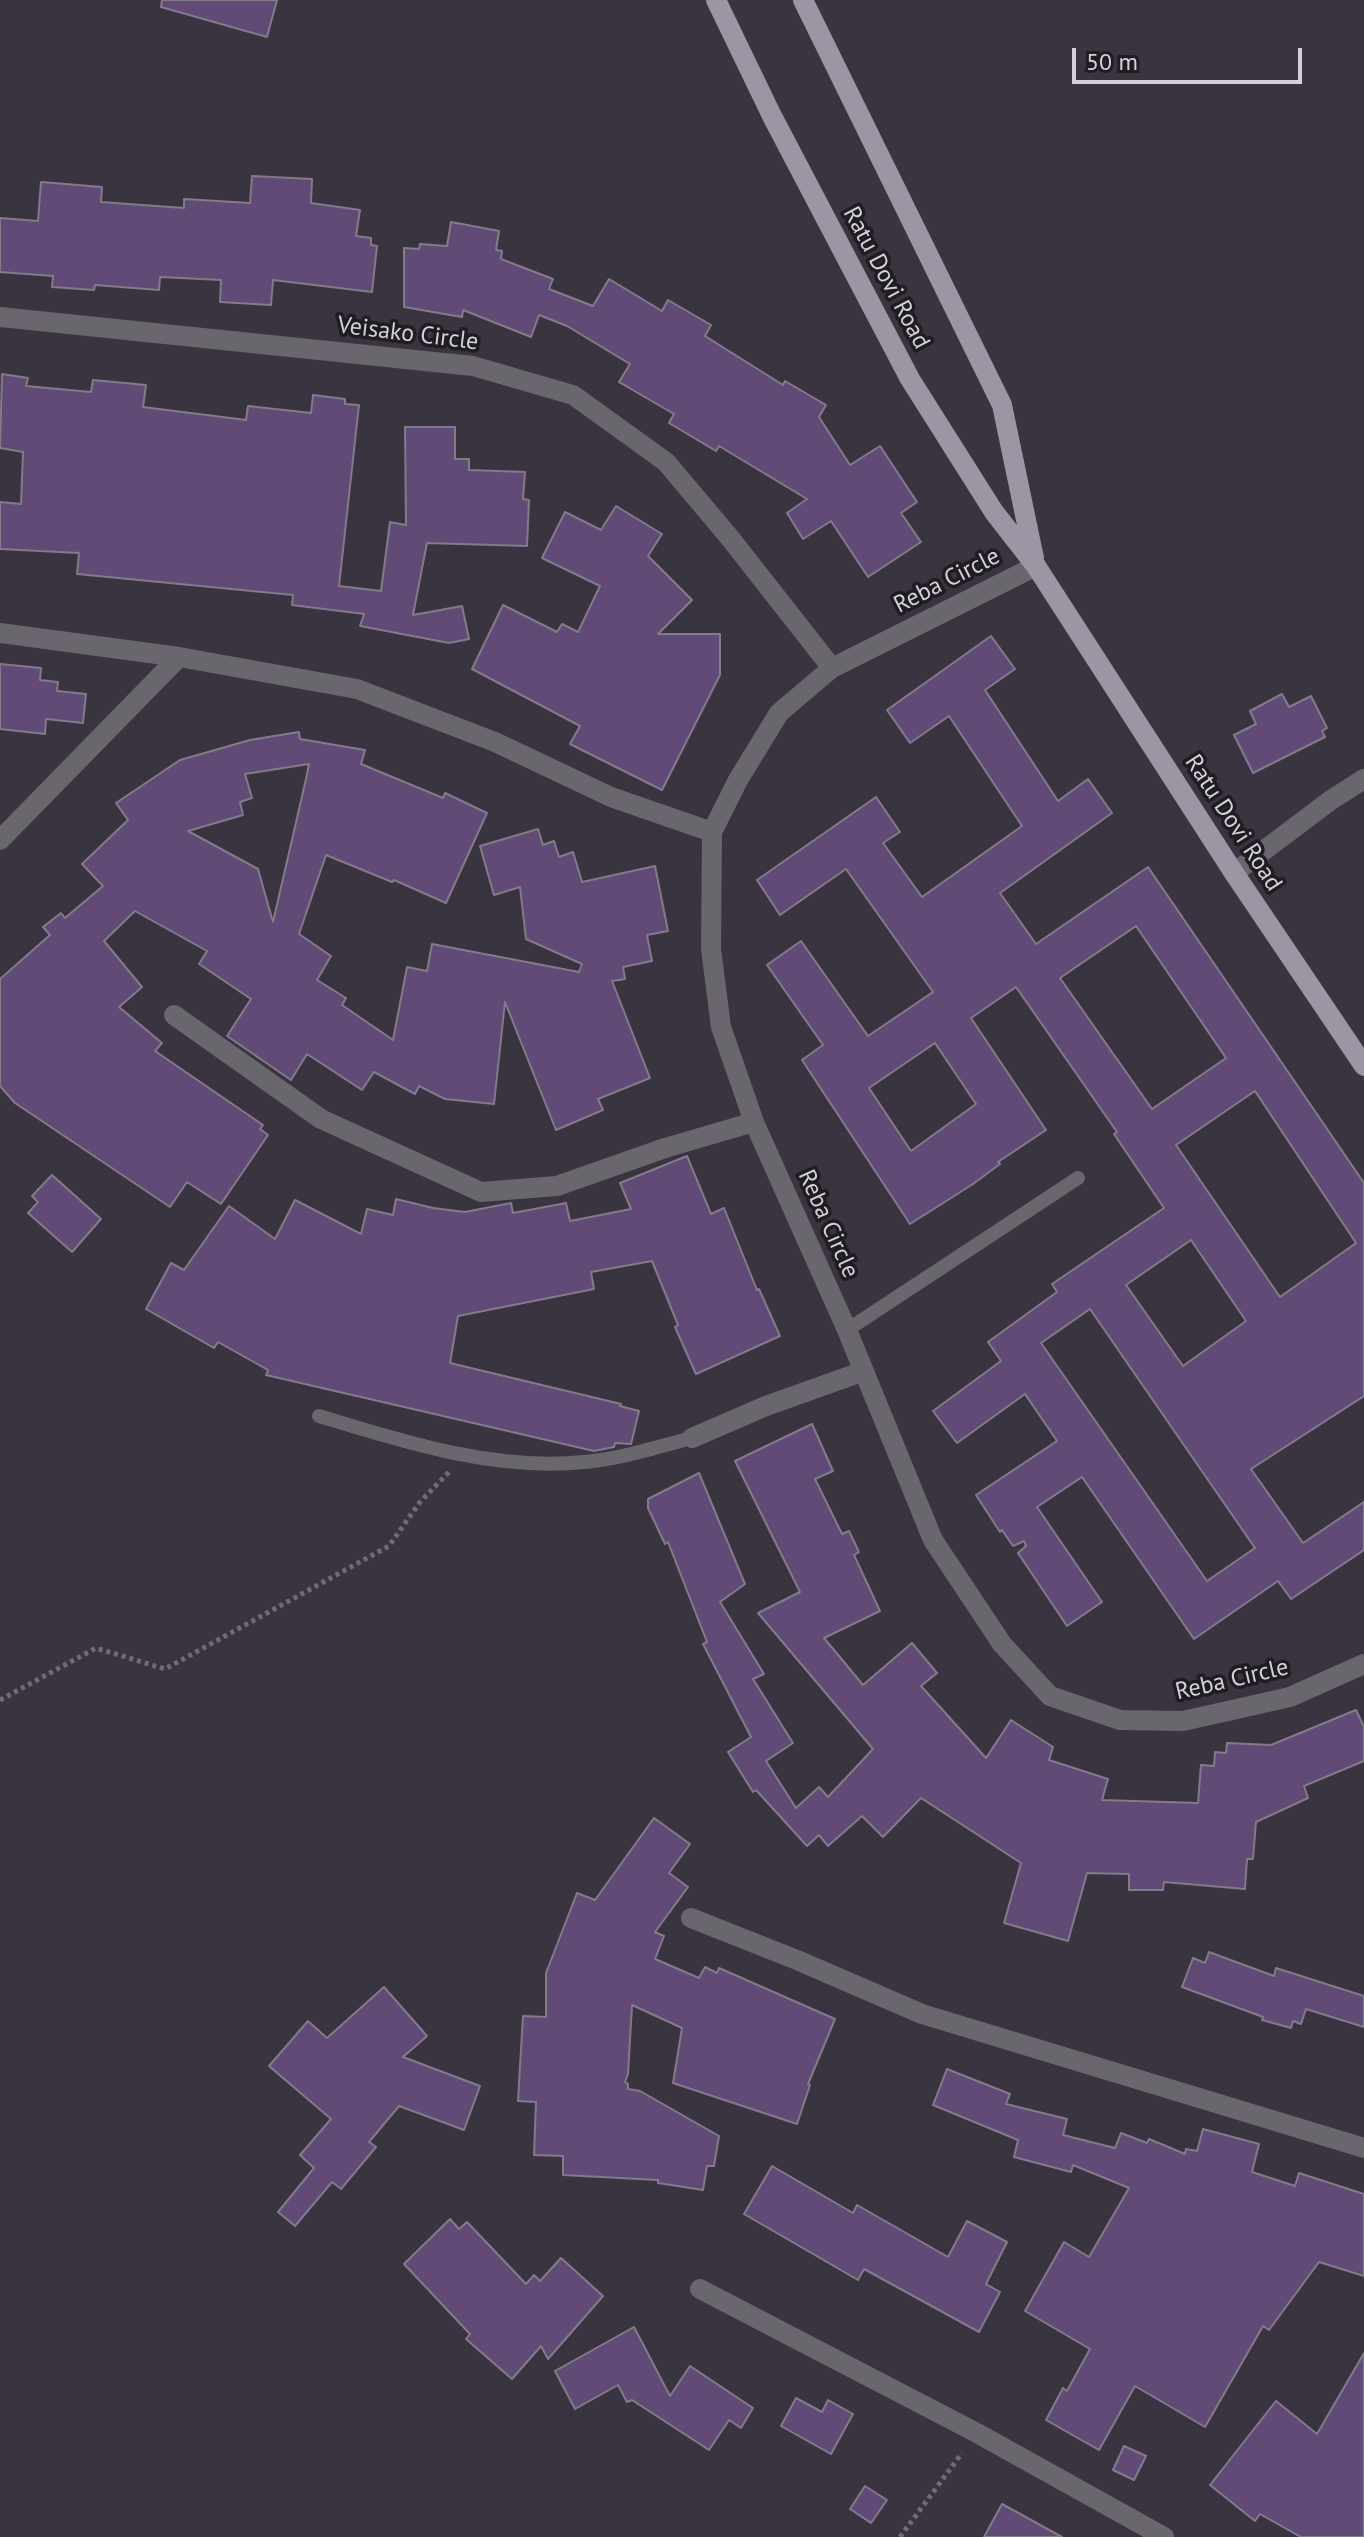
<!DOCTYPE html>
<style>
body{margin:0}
#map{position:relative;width:1364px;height:2537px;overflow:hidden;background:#3a3340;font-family:"PT Sans",sans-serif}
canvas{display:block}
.scale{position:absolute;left:1072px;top:48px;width:230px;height:36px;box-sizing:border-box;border:4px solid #d5d1da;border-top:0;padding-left:10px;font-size:24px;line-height:28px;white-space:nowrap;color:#d5d1da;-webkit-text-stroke:6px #1f1c22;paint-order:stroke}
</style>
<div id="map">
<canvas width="1364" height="2537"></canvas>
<div class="scale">50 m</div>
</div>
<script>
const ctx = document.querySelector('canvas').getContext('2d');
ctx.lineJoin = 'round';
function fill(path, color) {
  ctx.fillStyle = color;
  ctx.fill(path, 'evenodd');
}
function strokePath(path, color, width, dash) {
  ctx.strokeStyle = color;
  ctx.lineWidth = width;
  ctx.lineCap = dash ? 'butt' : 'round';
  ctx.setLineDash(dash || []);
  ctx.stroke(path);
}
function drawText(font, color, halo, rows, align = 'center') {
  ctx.font = font + ' "PT Sans",sans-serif';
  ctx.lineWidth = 7;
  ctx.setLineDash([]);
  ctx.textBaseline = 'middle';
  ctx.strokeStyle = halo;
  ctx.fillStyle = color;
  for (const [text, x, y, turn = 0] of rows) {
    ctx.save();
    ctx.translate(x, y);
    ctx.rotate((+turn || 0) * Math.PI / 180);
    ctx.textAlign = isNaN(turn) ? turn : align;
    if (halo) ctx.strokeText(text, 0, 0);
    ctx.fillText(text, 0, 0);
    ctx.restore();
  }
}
const building = new Path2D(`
 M 162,0 L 277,0 L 267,37 L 161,7 Z
 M 252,176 L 312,179 L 311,203 L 360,210 L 356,236 L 371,238 L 371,245 L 377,246 L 372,292 L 273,280 L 271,305 L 220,302 L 221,280 L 160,277 L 159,290 L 95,285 L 94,290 L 52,287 L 53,276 L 0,272 L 0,218 L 38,221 L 41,182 L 102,187 L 101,202 L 184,208 L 184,199 L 250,203 Z
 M 451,222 L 499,231 L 496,250 L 502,251 L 501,259 L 553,279 L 549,289 L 593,306 L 609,279 L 662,311 L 668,300 L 711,325 L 705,336 L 783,385 L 785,381 L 826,405 L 819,417 L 850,465 L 880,446 L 917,502 L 901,513 L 921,542 L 868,577 L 831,521 L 803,539 L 787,513 L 807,499 L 719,446 L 716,451 L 669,423 L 674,414 L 619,382 L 630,364 L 567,326 L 539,315 L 531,337 L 463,310 L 462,317 L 404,307 L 404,248 L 419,249 L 420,244 L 447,246 Z
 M 2,374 L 28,378 L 26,386 L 91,392 L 93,380 L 146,385 L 143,407 L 246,420 L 248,406 L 311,413 L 313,395 L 345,399 L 345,404 L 359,405 L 339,586 L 381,591 L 390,522 L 406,525 L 405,427 L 455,427 L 455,459 L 469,459 L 469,470 L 525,472 L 523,499 L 529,500 L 527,546 L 427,543 L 413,615 L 462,606 L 469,639 L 449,643 L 360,626 L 364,614 L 292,605 L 293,595 L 77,574 L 79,553 L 0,549 L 0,502 L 21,504 L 23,452 L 0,448 Z
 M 616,506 L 662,534 L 648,556 L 692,600 L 658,634 L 720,634 L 720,675 L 662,790 L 570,744 L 580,726 L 472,669 L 503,605 L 557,632 L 562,624 L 578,632 L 600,586 L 542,558 L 565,512 L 601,530 Z
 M 991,636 L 1015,669 L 985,690 L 1058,801 L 1088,779 L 1112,813 L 1000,893 L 1036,944 L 1148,867 L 1364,1183 L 1364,1396 L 1251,1469 L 1303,1543 L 1364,1502 L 1364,1550 L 1291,1599 L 1278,1581 L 1194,1639 L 1082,1477 L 1037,1507 L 1102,1602 L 1067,1626 L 1018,1553 L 1026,1546 L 1024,1541 L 1013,1546 L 1002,1530 L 1000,1532 L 976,1495 L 1057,1441 L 1025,1394 L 957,1443 L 933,1411 L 1001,1361 L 988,1342 L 1057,1292 L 1052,1284 L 1164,1208 L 1114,1134 L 1117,1132 L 1016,987 L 971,1018 L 1046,1130 L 998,1162 L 1000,1164 L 973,1184 L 910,1224 L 802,1060 L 823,1045 L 767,965 L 801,941 L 868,1036 L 933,992 L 846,869 L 780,915 L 757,880 L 876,797 L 900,832 L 883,843 L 922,897 L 1022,826 L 949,716 L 910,743 L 887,710 ZM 1136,926 L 1226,1058 L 1152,1109 L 1060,978 ZM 935,1043 L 976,1104 L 911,1151 L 869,1088 ZM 1255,1091 L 1356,1243 L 1280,1297 L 1176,1145 ZM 1191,1240 L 1246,1321 L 1183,1366 L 1126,1285 ZM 1090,1309 L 1255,1548 L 1207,1581 L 1041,1343 Z
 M 0,664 L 41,668 L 40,680 L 58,682 L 57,691 L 86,694 L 83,723 L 46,719 L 45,734 L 0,729 Z
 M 1282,694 L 1289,707 L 1311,696 L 1327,728 L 1322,731 L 1325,737 L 1253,773 L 1234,735 L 1256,724 L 1250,711 Z
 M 299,732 L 300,739 L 365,750 L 361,764 L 443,798 L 445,793 L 487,813 L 446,903 L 394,880 L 392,882 L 326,855 L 299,934 L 331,956 L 317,980 L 346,998 L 342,1005 L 393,1040 L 407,967 L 427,971 L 432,944 L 579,972 L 582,964 L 526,939 L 520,887 L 494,895 L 480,846 L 538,829 L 543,845 L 554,841 L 559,857 L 573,852 L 582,882 L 655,866 L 668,931 L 647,935 L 652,961 L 623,967 L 625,979 L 612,981 L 650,1078 L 598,1099 L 603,1110 L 556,1130 L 505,1002 L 494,1104 L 445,1099 L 419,1086 L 415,1094 L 374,1072 L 362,1090 L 307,1054 L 291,1080 L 227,1036 L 251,999 L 199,964 L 207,951 L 135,911 L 104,941 L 142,987 L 119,1007 L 162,1043 L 155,1051 L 263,1125 L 260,1129 L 268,1135 L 221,1204 L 187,1182 L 170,1207 L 15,1103 L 0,1086 L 0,979 L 50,935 L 43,927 L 61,913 L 65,918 L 103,886 L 82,864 L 128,820 L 116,803 L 180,760 L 250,740 ZM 309,764 L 306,779 L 273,922 L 258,869 L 188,831 L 243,815 L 240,802 L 252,798 L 245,774 Z
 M 687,1156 L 711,1214 L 724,1208 L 757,1290 L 759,1289 L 780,1336 L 696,1374 L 675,1327 L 678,1325 L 652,1261 L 591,1272 L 594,1289 L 458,1316 L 450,1363 L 621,1404 L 620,1406 L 639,1411 L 631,1444 L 615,1443 L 614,1447 L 594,1451 L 266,1375 L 268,1370 L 218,1342 L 214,1348 L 146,1309 L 171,1263 L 184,1270 L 229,1206 L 275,1239 L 295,1200 L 361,1234 L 367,1209 L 393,1215 L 396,1199 L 433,1208 L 465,1212 L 511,1203 L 513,1213 L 566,1203 L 570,1221 L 631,1209 L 620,1183 Z
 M 52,1175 L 101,1219 L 72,1252 L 28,1213 L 38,1202 L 32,1196 Z
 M 812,1424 L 833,1471 L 815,1479 L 842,1534 L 849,1531 L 859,1552 L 854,1555 L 880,1611 L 824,1638 L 863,1685 L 912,1643 L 937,1673 L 921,1686 L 986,1758 L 1011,1720 L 1053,1747 L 1049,1760 L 1108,1779 L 1102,1800 L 1198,1803 L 1201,1765 L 1214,1766 L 1215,1752 L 1226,1753 L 1227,1743 L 1271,1745 L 1356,1710 L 1364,1727 L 1364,1761 L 1304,1786 L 1308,1798 L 1256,1822 L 1253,1859 L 1247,1859 L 1245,1889 L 1164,1882 L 1163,1890 L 1129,1890 L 1129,1874 L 1087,1873 L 1068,1941 L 1004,1923 L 1021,1863 L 921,1798 L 883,1837 L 862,1816 L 828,1846 L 819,1835 L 807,1846 L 756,1790 L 753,1792 L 728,1752 L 751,1737 L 703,1644 L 707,1642 L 668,1542 L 665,1544 L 648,1508 L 648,1499 L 699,1473 L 745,1584 L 720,1602 L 764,1674 L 753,1679 L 793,1743 L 766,1761 L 796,1808 L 819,1787 L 828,1797 L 873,1749 L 758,1613 L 800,1592 L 735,1461 Z
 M 654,1818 L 690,1844 L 669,1873 L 688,1887 L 655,1932 L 664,1936 L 655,1959 L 699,1978 L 705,1967 L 717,1973 L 719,1968 L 835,2019 L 808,2084 L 810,2085 L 797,2124 L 673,2083 L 682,2028 L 632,2005 L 628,2074 L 625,2082 L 628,2084 L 628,2089 L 640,2091 L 719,2136 L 714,2166 L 707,2166 L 703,2190 L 658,2183 L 658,2180 L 563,2175 L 563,2156 L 534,2155 L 536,2102 L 518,2101 L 523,2016 L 546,2017 L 546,1973 L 577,1893 L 595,1900 Z
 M 1209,1952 L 1274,1976 L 1276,1968 L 1364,1996 L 1364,2027 L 1306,2009 L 1301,2024 L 1293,2021 L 1291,2028 L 1262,2020 L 1263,2017 L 1182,1987 L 1193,1958 L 1205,1963 Z
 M 384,1987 L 427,2036 L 403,2057 L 480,2086 L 464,2130 L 399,2106 L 369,2142 L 376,2147 L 341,2189 L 332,2182 L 295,2226 L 278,2212 L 314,2168 L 300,2155 L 331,2119 L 269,2066 L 308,2021 L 327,2038 Z
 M 947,2069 L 1010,2094 L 1006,2104 L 1067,2119 L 1063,2135 L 1115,2148 L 1121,2133 L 1147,2143 L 1149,2139 L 1185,2154 L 1186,2149 L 1197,2151 L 1203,2129 L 1259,2144 L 1252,2172 L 1295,2186 L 1299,2173 L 1364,2194 L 1364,2276 L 1319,2262 L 1269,2330 L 1263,2326 L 1205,2427 L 1135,2386 L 1099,2450 L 1046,2420 L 1063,2388 L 1067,2391 L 1090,2349 L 1025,2311 L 1064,2242 L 1089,2257 L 1129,2188 L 1073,2165 L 1071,2172 L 1014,2157 L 1018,2140 L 933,2105 Z
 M 772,2166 L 853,2213 L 857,2205 L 948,2257 L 967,2221 L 1007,2242 L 986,2284 L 1000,2292 L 979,2332 L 864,2269 L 858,2280 L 744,2214 Z
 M 450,2219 L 459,2229 L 467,2222 L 526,2284 L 534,2275 L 540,2281 L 561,2258 L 603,2296 L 548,2359 L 541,2346 L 512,2379 L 466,2339 L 470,2334 L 404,2264 Z
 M 634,2327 L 670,2396 L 690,2366 L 753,2408 L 741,2428 L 729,2420 L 709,2450 L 632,2400 L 627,2402 L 618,2385 L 575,2409 L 555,2371 Z
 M 1364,2353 L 1364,2537 L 1301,2537 L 1260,2514 L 1255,2521 L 1210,2485 L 1276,2401 L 1317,2434 Z
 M 796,2398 L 822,2412 L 828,2400 L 853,2414 L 831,2454 L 781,2426 Z
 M 1124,2446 L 1146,2456 L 1134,2480 L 1113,2470 Z
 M 865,2486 L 887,2500 L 871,2523 L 850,2509 Z
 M 1002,2504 L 1062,2537 L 984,2537 Z`);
fill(building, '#624a77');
strokePath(building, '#827b8a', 2);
strokePath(new Path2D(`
 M 0,1700 L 96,1648 L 165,1669 L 389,1546 L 420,1502 L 449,1472
 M 900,2537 L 962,2453`), '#716b77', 5, [4, 4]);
strokePath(new Path2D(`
 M 847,1330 L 1078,1178
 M 319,1416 C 404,1442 494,1471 584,1462 C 620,1459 657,1447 692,1438`), '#6a666d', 14);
strokePath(new Path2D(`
 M 0,317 L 473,366 L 573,395 L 666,462 L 730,538 L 832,668
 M 1036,566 L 832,668 L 779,713 L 738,780 L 712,832 L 711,949 L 721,1027 L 754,1122 L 847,1330 L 933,1540 L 1002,1644 L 1050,1696 L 1120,1720 L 1183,1721 L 1290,1697 L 1364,1664
 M 0,633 L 179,657 L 357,689 L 495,742 L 611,797 L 712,832
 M 0,840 L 179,657
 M 1234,873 L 1331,800 L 1364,779
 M 174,1015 L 321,1119 L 481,1192 L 557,1186 L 665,1148 L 754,1122
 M 692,1438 L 766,1406 L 864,1371
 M 691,1918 L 797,1960 L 922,2014 L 1364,2148
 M 700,2289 L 977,2433 L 1164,2537`), '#6a666d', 20);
strokePath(new Path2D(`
 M 716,0 L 772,116 L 910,379 L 994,512 L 1036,566 L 1234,873 L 1364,1066
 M 803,0 L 1002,405 L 1034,558`), '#9c95a3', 20);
drawText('24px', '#d5d1da', '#1f1c22', [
 ["Ratu Dovi Road",886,278,62],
 ["Veisako Circle",408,334,7],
 ["Reba Circle",947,581,-27],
 ["Ratu Dovi Road",1233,823,57],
 ["Reba Circle",828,1224,66],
 ["Reba Circle",1232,1680,-13]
]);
</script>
